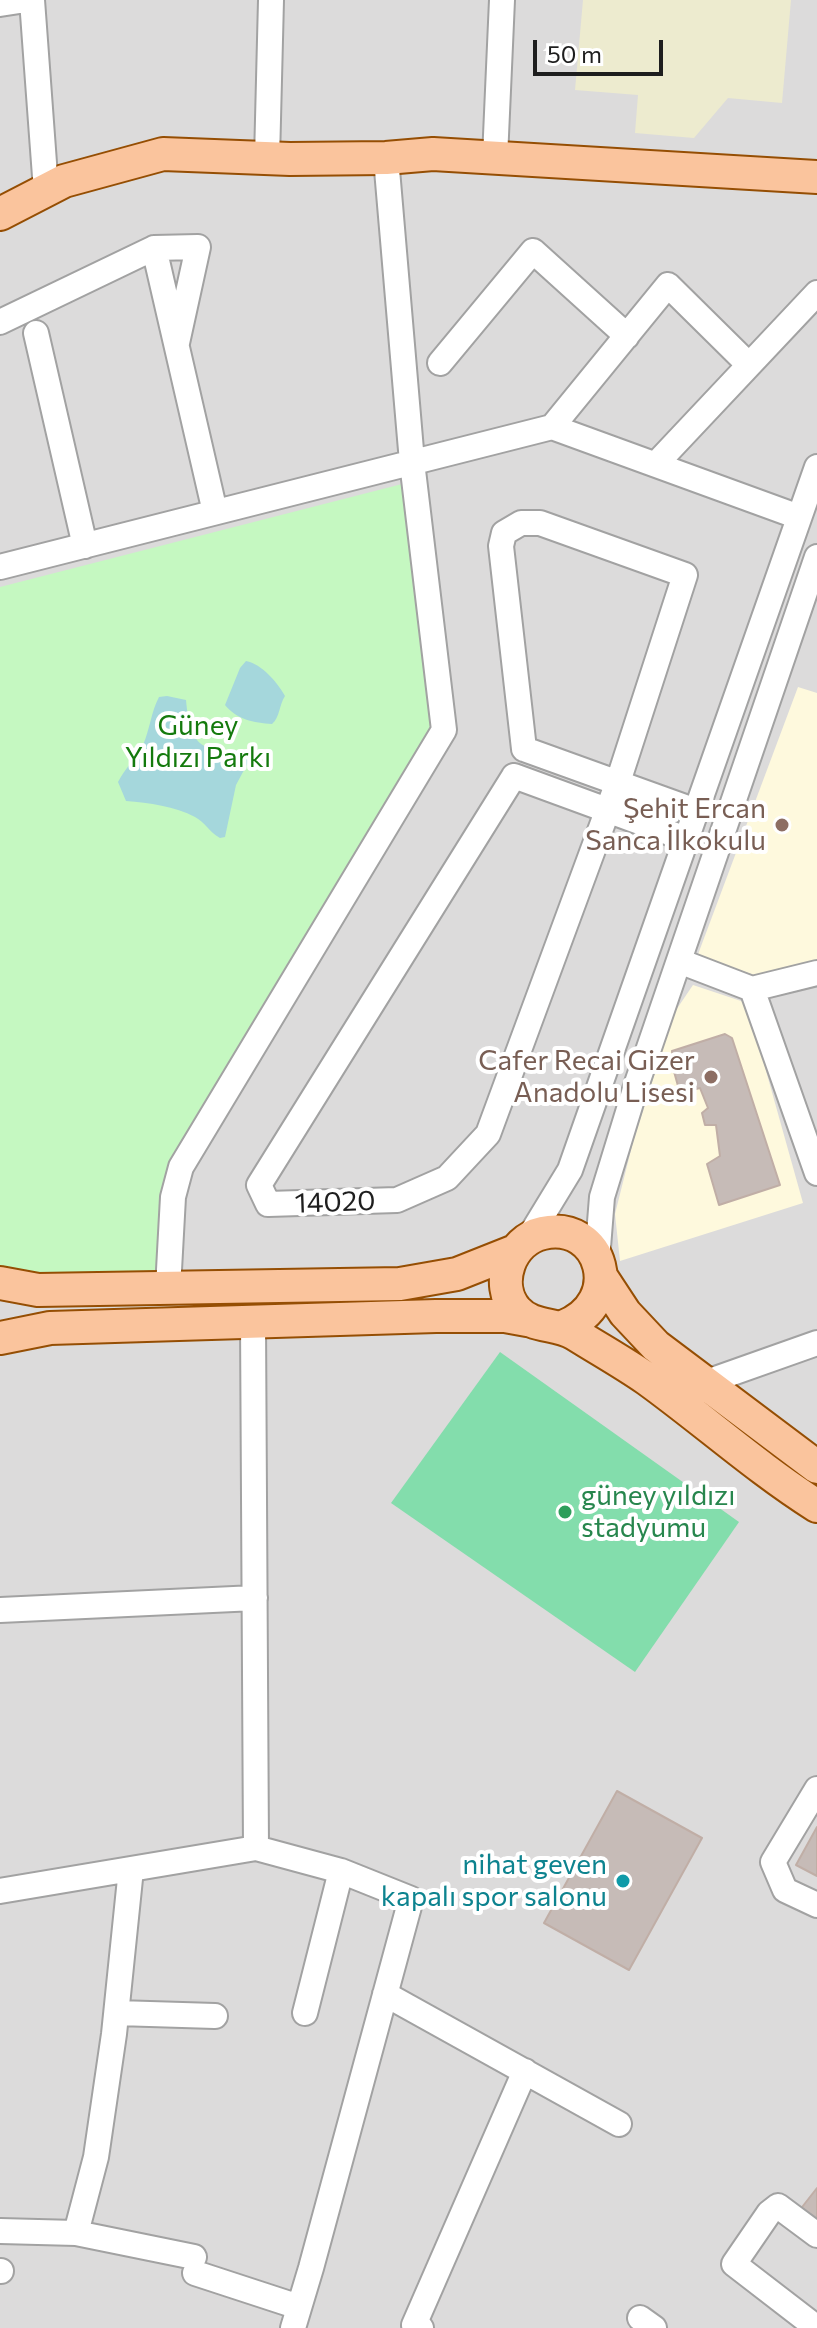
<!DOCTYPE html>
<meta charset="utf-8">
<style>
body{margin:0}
#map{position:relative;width:817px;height:2328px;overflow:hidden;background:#efe9e4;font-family:Commissioner,sans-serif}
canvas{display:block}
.scale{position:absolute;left:533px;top:40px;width:130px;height:36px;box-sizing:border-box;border:4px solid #1e1e1e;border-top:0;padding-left:10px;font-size:24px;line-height:28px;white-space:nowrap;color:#1e1e1e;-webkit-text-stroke:6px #fff;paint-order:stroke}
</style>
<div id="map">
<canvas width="817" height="2328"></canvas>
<div class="scale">50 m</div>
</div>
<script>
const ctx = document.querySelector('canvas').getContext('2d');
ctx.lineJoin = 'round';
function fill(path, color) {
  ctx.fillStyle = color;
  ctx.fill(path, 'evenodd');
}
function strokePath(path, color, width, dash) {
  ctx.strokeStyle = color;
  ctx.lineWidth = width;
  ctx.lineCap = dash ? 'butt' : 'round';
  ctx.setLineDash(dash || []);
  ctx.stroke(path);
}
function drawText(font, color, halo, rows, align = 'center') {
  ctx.font = font + ' Commissioner,sans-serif';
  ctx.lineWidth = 8;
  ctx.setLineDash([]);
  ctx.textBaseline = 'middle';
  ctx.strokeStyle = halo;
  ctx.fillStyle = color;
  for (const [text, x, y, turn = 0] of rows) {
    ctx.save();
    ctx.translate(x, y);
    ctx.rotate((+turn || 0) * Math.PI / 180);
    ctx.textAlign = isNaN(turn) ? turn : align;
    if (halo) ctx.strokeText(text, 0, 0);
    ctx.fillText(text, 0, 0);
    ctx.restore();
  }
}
fill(new Path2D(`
 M 0,0 L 817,0 L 817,2328 L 0,2328 Z`), '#dcdbdb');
fill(new Path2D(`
 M 798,687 L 817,693 L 817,960 L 755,975 L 697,957 Z
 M 693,985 L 747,1003 L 803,1203 L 620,1261 L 615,1214 L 633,1142 L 674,1013 Z`), '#fef9dd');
fill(new Path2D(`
 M 583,0 L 791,0 L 782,103 L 728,98 L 694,138 L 635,133 L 638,95 L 575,90 Z`), '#edebcf');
fill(new Path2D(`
 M 406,483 L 444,730 L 186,1143 L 168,1288 L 0,1277 L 0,587 Z`), '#c5f8c1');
fill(new Path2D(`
 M 500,1352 L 739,1522 L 635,1672 L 391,1503 Z`), '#83ddac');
fill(new Path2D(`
 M 246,661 C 262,664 277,682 285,696 C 279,705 280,717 272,724 C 254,723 236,719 225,705 L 240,668 Z
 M 167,696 L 186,700 C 191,756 206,746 251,757 L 236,785 L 225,837 L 220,838 C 210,833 205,822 195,817 C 175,806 149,803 126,801 L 118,782 C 125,768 136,759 143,745 C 150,729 151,712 159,697 Z`), '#a5d7dc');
const building = new Path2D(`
 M 725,1034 L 732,1038 L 780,1185 L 719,1205 L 707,1164 L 720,1156 L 716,1125 L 705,1125 L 702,1113 L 708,1108 L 700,1088 L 680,1093 L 673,1068 L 672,1051 Z
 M 617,1791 L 702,1838 L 629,1970 L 544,1923 Z
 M 817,1827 L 817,1876 L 796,1865 Z
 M 817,2188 L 817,2222 L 799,2211 Z`);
fill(building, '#c6bbb7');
strokePath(building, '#c0aea6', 2);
const minor = new Path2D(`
 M 32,0 L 46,190
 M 0,4 L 26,0
 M 495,158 L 502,0
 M 267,159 L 271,0
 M 154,248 L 215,512
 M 0,322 L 154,248 L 198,247 L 177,343
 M 36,333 L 85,546
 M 440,363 L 533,251 L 627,336
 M 552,427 L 668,285 L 749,365
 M 656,464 L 817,293
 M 0,567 L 552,427 L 799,517
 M 524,749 L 696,811
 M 514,776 L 259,1185 L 268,1204 L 397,1200 L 447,1178 L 488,1134 L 618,782 L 685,575 L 540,523 L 521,523 L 504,533 L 501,546 L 524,749
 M 514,776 L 686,839
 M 679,961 L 752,989 L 817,973
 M 752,989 L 817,1173
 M 528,1239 L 570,1170 L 817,467
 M 597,1260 L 602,1197 L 637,1083 L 817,557
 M 168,1288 L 173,1197 L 181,1167 L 444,730 L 412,462 L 386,158
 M 253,1322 L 256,1848
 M 704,1383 L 817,1343
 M 0,1610 L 255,1598
 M 817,1789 L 773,1862 L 785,1890 L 817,1905
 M 0,1891 L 256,1848 L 341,1871 L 411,1899 L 311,2268 L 293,2328
 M 385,1994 L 619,2124
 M 117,2013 L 215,2016
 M 305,2013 L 341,1871
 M 0,2231 L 76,2233 L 96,2157 L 114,2034 L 131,1869
 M 76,2233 L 194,2257
 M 817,2235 L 778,2206 L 769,2213 L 734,2264 L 817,2328
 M 0,2271 L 1,2271
 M 195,2273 L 299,2307
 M 640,2318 L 654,2328
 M 421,2328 L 414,2325 L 525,2071`);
const major = new Path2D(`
 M 0,214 L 64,181 L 163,154 L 290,159 L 386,158 L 433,154 L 817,177
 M 602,1278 L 625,1313 L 656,1346 L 817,1467
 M 0,1283 L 38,1290 L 400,1284 L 457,1274 L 515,1251
 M 563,1327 C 627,1302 602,1220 543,1233 C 510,1240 494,1284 516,1310 C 533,1329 555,1322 575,1334 C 599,1349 624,1363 647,1379 C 705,1421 757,1468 817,1506
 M 0,1338 L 50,1328 L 436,1316 L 505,1316 L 527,1320`);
strokePath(minor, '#a2a2a2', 28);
strokePath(major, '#954e03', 36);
strokePath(minor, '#fff', 24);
strokePath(major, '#fac49d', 32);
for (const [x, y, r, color] of [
 [782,825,8,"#8d6e63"],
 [711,1077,8,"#8d6e63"],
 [565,1512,8,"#2e9e5b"],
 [623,1881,8,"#0f9aa8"]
]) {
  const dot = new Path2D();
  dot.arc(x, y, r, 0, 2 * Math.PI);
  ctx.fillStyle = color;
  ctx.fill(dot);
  strokePath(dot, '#fff', 3);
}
drawText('28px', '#147a0d', '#fff', [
 ["Güney",198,726],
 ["Yıldızı Parkı",198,758]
]);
drawText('28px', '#785e54', '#fff', [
 ["Şehit Ercan",766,809],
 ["Sanca İlkokulu",766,841],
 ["Cafer Recai Gizer",695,1061],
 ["Anadolu Lisesi",695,1093]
], 'right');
drawText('28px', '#1e1e1e', '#fff', [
 ["14020",335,1202,-2]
]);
drawText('28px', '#27864d', '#fff', [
 ["güney yıldızı",581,1496],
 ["stadyumu",581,1528]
], 'left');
drawText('28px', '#0d838f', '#fff', [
 ["nihat geven",607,1865],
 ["kapalı spor salonu",607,1897]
], 'right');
</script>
